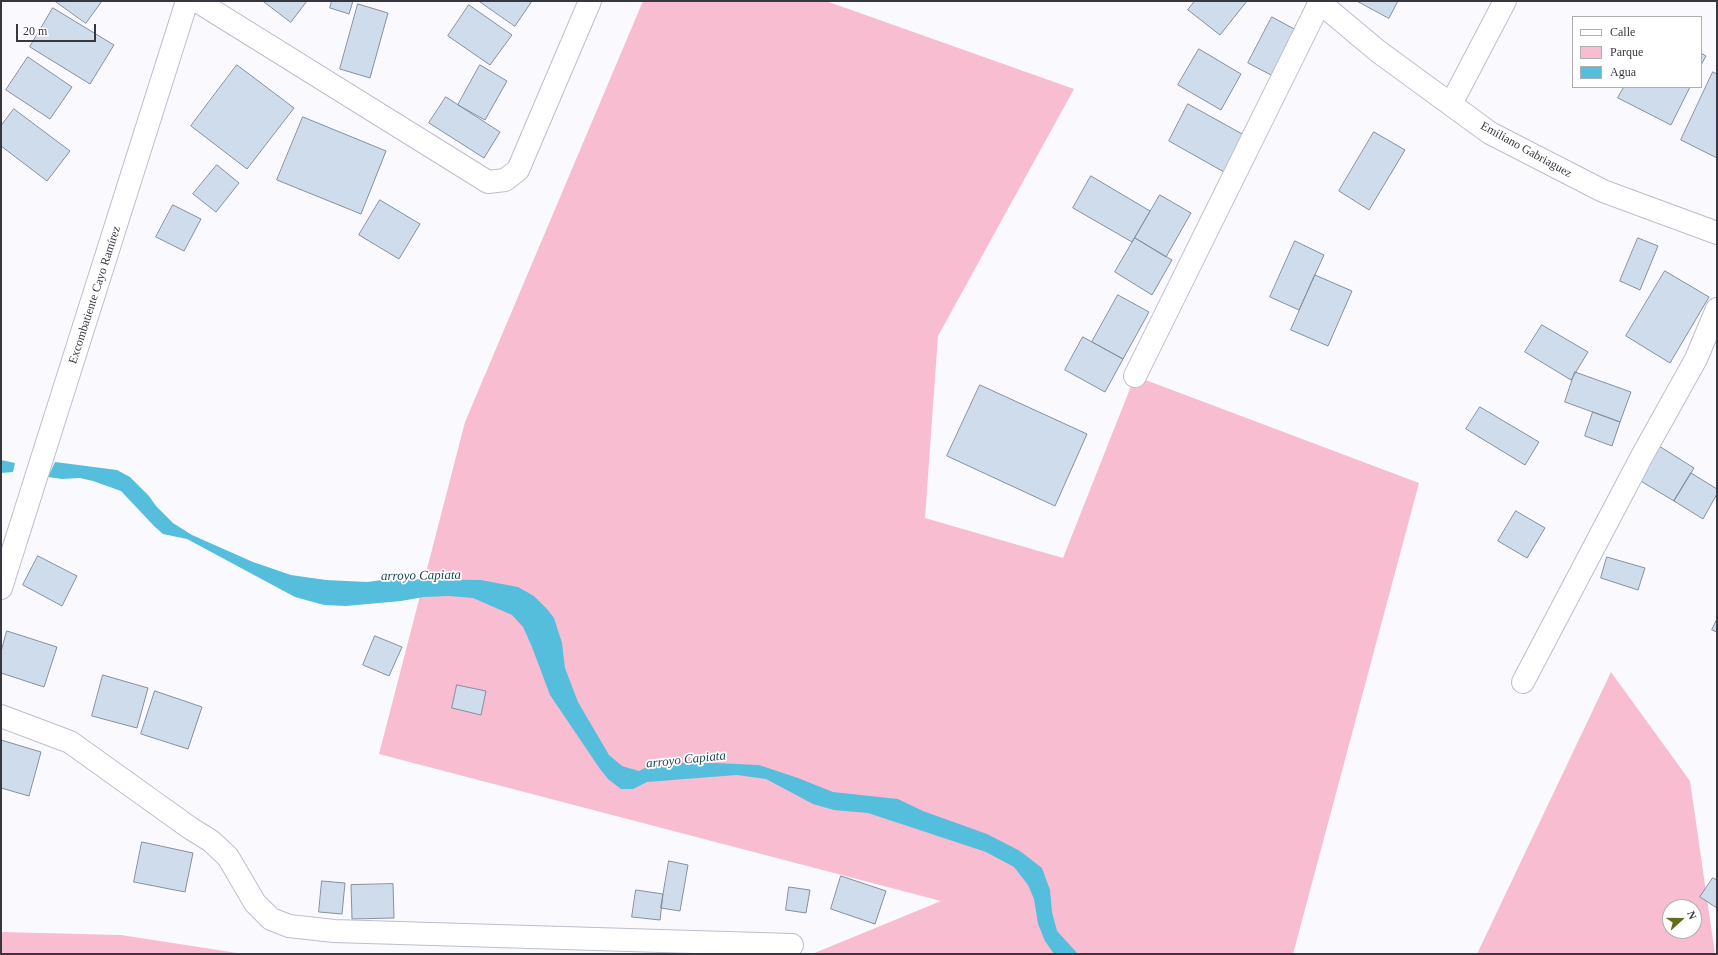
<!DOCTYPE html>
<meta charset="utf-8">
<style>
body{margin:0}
#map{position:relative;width:1718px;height:955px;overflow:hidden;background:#fafafe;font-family:"Times New Roman",serif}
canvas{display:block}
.frame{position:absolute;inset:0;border:2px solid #37373f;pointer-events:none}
.legend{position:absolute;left:1572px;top:16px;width:130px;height:72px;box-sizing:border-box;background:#fff;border:1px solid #afafb2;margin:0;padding:5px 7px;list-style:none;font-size:12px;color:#37373f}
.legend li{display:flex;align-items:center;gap:8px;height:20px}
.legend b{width:20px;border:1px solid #afafb2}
.north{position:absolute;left:1662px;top:899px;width:40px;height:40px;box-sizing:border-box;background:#fff;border:1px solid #afafb2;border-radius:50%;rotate:69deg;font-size:11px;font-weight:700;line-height:16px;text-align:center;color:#37373f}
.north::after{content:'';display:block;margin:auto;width:14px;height:18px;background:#5f6e19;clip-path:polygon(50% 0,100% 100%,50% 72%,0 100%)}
.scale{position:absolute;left:16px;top:24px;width:80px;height:18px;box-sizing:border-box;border:2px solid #37373f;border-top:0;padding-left:5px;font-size:12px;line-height:14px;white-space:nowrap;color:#37373f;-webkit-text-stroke:3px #fff;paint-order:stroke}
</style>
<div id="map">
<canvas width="1718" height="955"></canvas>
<div class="frame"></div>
<ul class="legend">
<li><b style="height:5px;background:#fff"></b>Calle</li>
<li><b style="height:11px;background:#f9bdd2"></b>Parque</li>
<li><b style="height:11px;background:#56bedd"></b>Agua</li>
</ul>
<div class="north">N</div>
<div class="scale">20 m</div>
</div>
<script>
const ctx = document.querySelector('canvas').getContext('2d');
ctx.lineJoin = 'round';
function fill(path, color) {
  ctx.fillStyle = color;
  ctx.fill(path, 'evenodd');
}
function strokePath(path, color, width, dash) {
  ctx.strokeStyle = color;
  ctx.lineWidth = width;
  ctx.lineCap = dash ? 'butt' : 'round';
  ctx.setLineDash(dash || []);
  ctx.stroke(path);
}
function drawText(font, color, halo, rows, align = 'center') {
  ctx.font = font + ' "Times New Roman",serif';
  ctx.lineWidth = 3.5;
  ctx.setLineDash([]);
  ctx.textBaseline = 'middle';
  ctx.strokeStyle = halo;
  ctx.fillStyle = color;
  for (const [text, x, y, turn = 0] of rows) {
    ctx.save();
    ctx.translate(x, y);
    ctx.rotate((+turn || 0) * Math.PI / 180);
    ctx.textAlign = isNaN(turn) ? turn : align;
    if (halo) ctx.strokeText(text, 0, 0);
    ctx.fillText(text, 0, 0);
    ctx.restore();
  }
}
fill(new Path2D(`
 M 643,1 L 826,1 L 1074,89 L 938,336 L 925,518 L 1063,558 L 1135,376 L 1419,483 L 1293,954 L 812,954 L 941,901 L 379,754 L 465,422 Z
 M 1611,672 L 1690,781 L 1715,954 L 1477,954 ZM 1670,907 L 1694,907 L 1694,931 L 1670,931 Z
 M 1,932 L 121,935 L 244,954 L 1,954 Z`), '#f9bdd2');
fill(new Path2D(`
 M 1,460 L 15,463 L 13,472 L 1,473 Z
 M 55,462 L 117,470 L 130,477 L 149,496 L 156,506 L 173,523 L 192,535 L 253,562 L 291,575 L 326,580 L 346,581 L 367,582 L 389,579 L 481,580 L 518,587 L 534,596 L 547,609 L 554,618 L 562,643 L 565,668 L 578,702 L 609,755 L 622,766 L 639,771 L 647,767 L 682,763 L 716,763 L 759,765 L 798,778 L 833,792 L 898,799 L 923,811 L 987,834 L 1020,851 L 1042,868 L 1050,890 L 1052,912 L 1057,931 L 1078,954 L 1054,954 L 1045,941 L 1038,924 L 1034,899 L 1028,885 L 1014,867 L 986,852 L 868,813 L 834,810 L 813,804 L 766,779 L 737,775 L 647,782 L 633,789 L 621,789 L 608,779 L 600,769 L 550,695 L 532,647 L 523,627 L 512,615 L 473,598 L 449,596 L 424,597 L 401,601 L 346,606 L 324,605 L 295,597 L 187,539 L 163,534 L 154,526 L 121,491 L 93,481 L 80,478 L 62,479 L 48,477 Z`), '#56bedd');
const building = new Path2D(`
 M 55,1 L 102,1 L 86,23 Z
 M 263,1 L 307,1 L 291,22 Z
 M 332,1 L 353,1 L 349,14 L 330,8 Z
 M 479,1 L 532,1 L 515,26 Z
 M 1195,1 L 1247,1 L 1220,35 L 1188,10 Z
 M 1357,1 L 1398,1 L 1389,18 Z
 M 358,4 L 388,13 L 370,78 L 340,69 Z
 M 469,5 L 512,35 L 490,65 L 448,36 Z
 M 53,8 L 114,45 L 90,84 L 30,47 Z
 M 1272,17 L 1296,30 L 1273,76 L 1248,63 Z
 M 1199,49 L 1241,74 L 1221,110 L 1178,85 Z
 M 1701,53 L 1706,56 L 1701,65 Z
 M 28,57 L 72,87 L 50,119 L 6,90 Z
 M 237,65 L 294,108 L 247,169 L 191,126 Z
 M 480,65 L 507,81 L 485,120 L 458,105 Z
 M 1713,72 L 1717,74 L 1717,158 L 1681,140 Z
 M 1624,87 L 1690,87 L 1671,125 L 1618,98 Z
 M 446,97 L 500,132 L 484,158 L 429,123 Z
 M 1188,104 L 1244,135 L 1224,172 L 1169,141 Z
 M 14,109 L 70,151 L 47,181 L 1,146 L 1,126 Z
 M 303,117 L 386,151 L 361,214 L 277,180 Z
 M 1374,132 L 1405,150 L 1369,210 L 1339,191 Z
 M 217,165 L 239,183 L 216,212 L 193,194 Z
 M 1091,176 L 1150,211 L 1132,242 L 1073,208 Z
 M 1160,195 L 1191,213 L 1166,257 L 1135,238 Z
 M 380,200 L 420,224 L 399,259 L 359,235 Z
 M 173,205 L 201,219 L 184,251 L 156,237 Z
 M 1135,238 L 1172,260 L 1152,295 L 1115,272 Z
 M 1638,238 L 1658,246 L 1640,290 L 1620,281 Z
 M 1295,241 L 1324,255 L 1299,310 L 1270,297 Z
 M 1665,271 L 1709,297 L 1670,363 L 1626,336 Z
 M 1315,275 L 1352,291 L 1328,346 L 1291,330 Z
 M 1118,295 L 1149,312 L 1123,359 L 1092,342 Z
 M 1542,325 L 1588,352 L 1571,380 L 1525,352 Z
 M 1083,337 L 1123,359 L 1105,392 L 1065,370 Z
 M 1575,372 L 1631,392 L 1620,422 L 1565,402 Z
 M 980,385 L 1087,434 L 1055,506 L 947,456 Z
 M 1480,407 L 1539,442 L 1525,465 L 1466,429 Z
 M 1593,412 L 1620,422 L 1612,446 L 1585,436 Z
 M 1659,446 L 1694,468 L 1674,501 L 1639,480 Z
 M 1691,473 L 1717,489 L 1717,494 L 1703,519 L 1674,501 Z
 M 1516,511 L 1545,528 L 1527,558 L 1498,541 Z
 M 38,556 L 77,576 L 62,606 L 23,585 Z
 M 1607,557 L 1645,568 L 1638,590 L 1601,578 Z
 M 1717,619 L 1717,632 L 1712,630 Z
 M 7,631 L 57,647 L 44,687 L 1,673 L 1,652 Z
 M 375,636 L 402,647 L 389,676 L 363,665 Z
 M 103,675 L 148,688 L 137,728 L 92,716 Z
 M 457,685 L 486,691 L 481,715 L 452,708 Z
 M 155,691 L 202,707 L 188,749 L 141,734 Z
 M 1,740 L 41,752 L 29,796 L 1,788 Z
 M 142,842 L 193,853 L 185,892 L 134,882 Z
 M 669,861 L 688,865 L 680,911 L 661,908 Z
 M 841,876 L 886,891 L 875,924 L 831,909 Z
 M 1713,878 L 1717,880 L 1717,908 L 1700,897 Z
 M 322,881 L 345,883 L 342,914 L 319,912 Z
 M 393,884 L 394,918 L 352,919 L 351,885 Z
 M 789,887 L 810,890 L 806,913 L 786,910 Z
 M 636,890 L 663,894 L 660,920 L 632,917 Z`);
fill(building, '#cfdcec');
strokePath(building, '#84909f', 1);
const street = new Path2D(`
 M 197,1 L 488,182 L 505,180 L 518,170 L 590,1
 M 1451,104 L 1505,1
 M 1135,376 L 1320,2
 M 1,588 L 187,1
 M 1523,682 L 1643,454 L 1696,359 L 1717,309
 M 1,716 L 70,742 L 190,828 L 211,841 L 228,857 L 255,903 L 271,919 L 289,926 L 334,931 L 792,945`);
const secondary = new Path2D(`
 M 1318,1 L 1379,52 L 1490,133 L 1603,191 L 1717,233`);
strokePath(street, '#bdbdcf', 24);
strokePath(secondary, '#bdbdcf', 24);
strokePath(street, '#fff', 22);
strokePath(secondary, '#fff', 22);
drawText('12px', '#37373f', '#fff', [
 ["Emiliano Gabriaguez",1526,150,29],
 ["Excombatiente Cayo Ramírez",95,295,-72]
]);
drawText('italic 13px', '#194754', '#fff', [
 ["arroyo Capiata",421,576,-1],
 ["arroyo Capiata",686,760,-6]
]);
</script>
